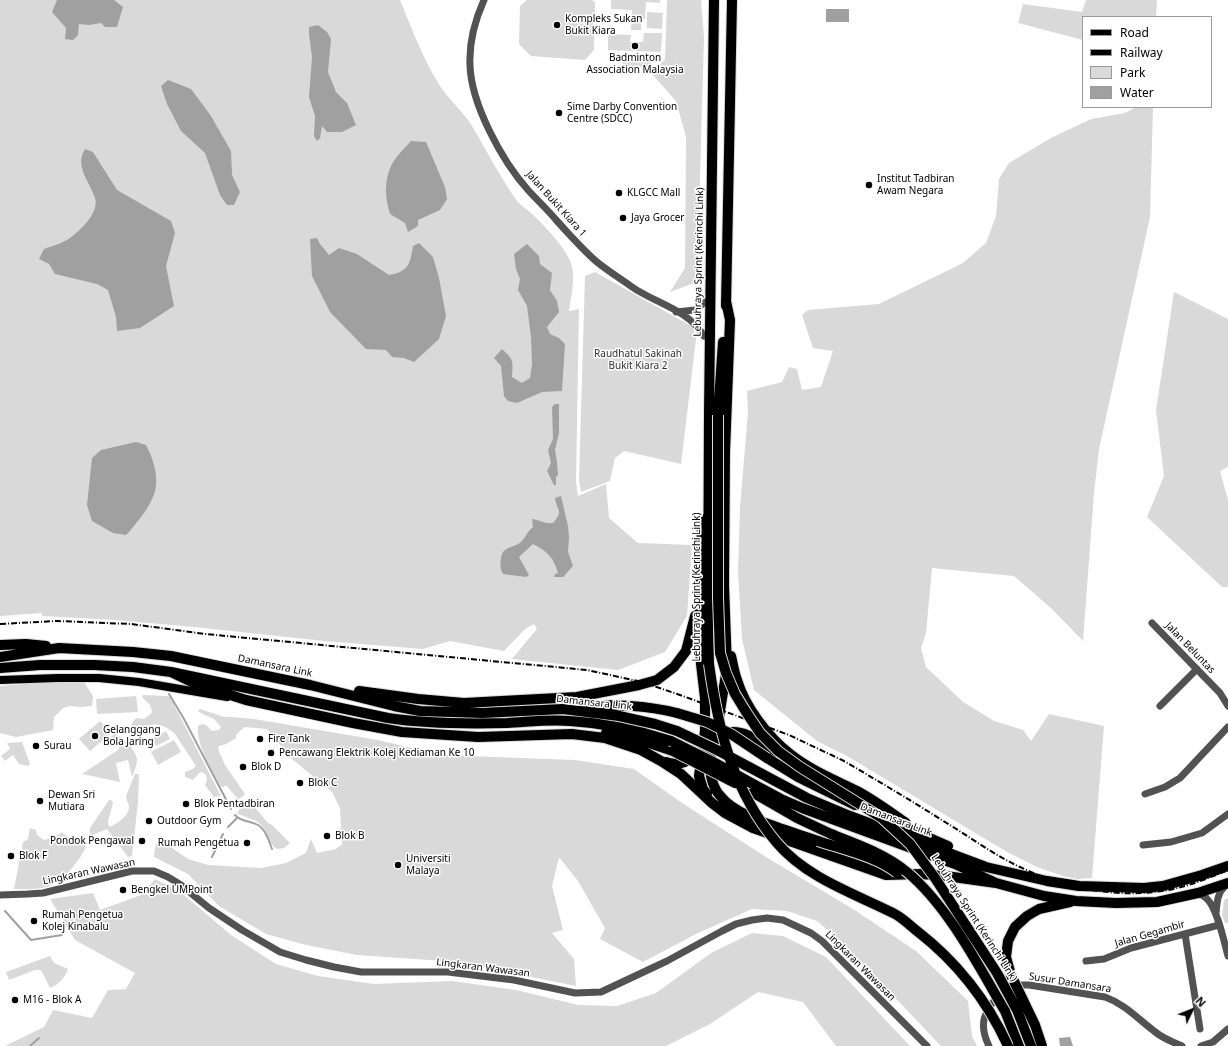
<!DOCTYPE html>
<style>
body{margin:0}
#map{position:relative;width:1228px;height:1046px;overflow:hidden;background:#fff;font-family:"Noto Sans",sans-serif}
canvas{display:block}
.legend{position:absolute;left:1082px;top:16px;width:130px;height:92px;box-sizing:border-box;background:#fff;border:1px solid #999;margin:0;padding:5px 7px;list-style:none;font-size:12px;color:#000}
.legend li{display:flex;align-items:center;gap:8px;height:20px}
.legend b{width:20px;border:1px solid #999}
.north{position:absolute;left:1172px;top:990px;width:40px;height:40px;-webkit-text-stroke:3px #fff;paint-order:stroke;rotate:47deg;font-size:11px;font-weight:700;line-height:16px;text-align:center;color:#000}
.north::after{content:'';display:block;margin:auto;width:14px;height:18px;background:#000;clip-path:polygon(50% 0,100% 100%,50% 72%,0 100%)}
</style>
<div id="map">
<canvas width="1228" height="1046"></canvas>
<ul class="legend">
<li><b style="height:5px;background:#000"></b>Road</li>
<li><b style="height:5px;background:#000"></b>Railway</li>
<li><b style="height:11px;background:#d9d9d9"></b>Park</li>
<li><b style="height:11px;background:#a0a0a0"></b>Water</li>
</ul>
<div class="north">N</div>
</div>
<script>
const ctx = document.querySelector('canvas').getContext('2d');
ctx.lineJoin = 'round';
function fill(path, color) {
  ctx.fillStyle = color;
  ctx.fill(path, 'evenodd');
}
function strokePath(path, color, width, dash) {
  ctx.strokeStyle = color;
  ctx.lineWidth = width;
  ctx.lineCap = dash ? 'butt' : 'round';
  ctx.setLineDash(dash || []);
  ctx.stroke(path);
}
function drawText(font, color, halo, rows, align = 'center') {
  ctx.font = font + ' "Noto Sans",sans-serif';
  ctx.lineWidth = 3;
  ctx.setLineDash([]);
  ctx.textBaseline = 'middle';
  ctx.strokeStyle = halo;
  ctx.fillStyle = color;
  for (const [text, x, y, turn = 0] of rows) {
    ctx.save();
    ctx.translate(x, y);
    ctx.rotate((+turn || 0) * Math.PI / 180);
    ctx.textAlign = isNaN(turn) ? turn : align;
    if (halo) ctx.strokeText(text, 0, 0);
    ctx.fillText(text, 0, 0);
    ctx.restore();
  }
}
fill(new Path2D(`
 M 0,0 L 400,0 C 412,29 423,59 440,86 C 449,100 463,111 472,126 C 487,151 500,177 517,201 C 521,206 527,209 531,213 C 544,225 565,247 571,263 C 576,278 571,296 569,311 L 579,309 L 576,482 L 578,496 L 606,484 L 609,518 L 638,543 L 692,545 L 687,616 L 665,652 L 618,670 L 512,659 L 537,629 L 534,624 L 525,629 L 504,651 L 450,641 L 423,649 L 324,641 L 194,627 L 115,620 L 42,616 L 42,613 L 0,616 Z
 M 527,0 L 592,0 L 595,2 L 594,50 L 585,60 L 531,56 L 519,44 L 520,6 Z
 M 611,0 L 660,0 L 660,3 L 646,2 L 645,19 L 641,18 L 641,30 L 631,30 L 632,10 L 611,9 Z
 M 667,0 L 701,0 L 704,37 L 697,282 L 670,292 L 685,268 L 686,137 L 676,101 L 652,74 L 665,59 Z
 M 1086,0 L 1157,0 L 1156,17 L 1083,17 L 1083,40 L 1018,23 L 1023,4 L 1082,12 Z
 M 647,12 L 663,13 L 662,29 L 647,28 Z
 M 644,33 L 662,33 L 661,52 L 608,50 L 608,34 L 631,35 L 630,42 L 643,42 Z
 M 623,57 L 651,57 L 651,67 L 639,67 L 639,70 L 623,70 Z
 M 1136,107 L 1153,107 L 1150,217 L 1099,449 L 1094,493 L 1083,641 L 1052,609 L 1014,576 L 932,568 L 926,633 L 921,648 L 926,667 L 963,702 L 994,721 L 1023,730 L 1031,741 L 1049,714 L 1104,726 L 1092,878 L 1078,879 L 1063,876 L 1037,867 L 1007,852 L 847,756 L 817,741 L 754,690 L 742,639 L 738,572 L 740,507 L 748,412 L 747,391 L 782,382 L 789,367 L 797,369 L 802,390 L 821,387 L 833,351 L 813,348 L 802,315 L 808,310 L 879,304 L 963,263 L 986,243 L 996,216 L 999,179 L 1009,163 L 1051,138 L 1091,119 L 1125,113 Z
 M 595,272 L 693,327 L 696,339 L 681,464 L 624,451 L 615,458 L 610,481 L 581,492 L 579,480 L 585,276 Z
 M 1174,292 L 1228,319 L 1228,467 L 1220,471 L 1228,500 L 1228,587 L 1222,587 L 1147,517 L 1164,476 L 1156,410 Z
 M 84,682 L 93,696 L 92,706 L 80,707 L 70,706 L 63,708 L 54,717 L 53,730 L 16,737 L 0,733 L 0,686 L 36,683 Z
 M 143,695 L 167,696 L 170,697 L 221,796 L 214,797 L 205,785 L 207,780 L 206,775 L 202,772 L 199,773 L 193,780 L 185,777 L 185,772 L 193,769 L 196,766 L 175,734 C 161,721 151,723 134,730 L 132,729 L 131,725 L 136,718 L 144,719 L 151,714 L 152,711 L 150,705 L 142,697 Z
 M 136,696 L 138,712 L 97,714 L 96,699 Z
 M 200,709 L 224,717 L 231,717 L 254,719 L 378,740 L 441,755 L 575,760 L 634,769 L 682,803 L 766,857 L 853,909 L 916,951 L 968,1001 L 972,1036 L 977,1046 L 941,1046 L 842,942 L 817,921 L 787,911 L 752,909 L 696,934 L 643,962 L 600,939 L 605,928 L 578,881 L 559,857 L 552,886 L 563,930 L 552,933 L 574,959 L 576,986 L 458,962 L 357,955 L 306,945 L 266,934 L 219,906 L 188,874 L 154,857 C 155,849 154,843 162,841 L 188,859 L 208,865 L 261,868 L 286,863 L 306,853 L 311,839 L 317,853 L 336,849 L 342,844 L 340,808 L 332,792 L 292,759 L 267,729 L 244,727 L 236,735 L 236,738 L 226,744 L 219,746 L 218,749 L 225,765 L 245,794 L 242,797 L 238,799 L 226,785 L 224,787 L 221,787 C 213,771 195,743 198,726 L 202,724 L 206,725 L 212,731 L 219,730 L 221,727 L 214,719 L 203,714 L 198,711 Z
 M 100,721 L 111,733 L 90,751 L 79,739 Z
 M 166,731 L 170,739 L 156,746 L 152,739 Z
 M 114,734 C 122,735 136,751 137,759 C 137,765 134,772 132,777 L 128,760 L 116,763 L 120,782 L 82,774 L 118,750 L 120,746 L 119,742 L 111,737 Z
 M 174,740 L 181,752 L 158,765 L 151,752 Z
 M 22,742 L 30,764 L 28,766 L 19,764 L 13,755 L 5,761 L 1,756 L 10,749 L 7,743 Z
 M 135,774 L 139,774 L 138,802 L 132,856 L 128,857 L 107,829 L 90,836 L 90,828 L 109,800 L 111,800 L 113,802 C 112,810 108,817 108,824 L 110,827 C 118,823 130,815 129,806 C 128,803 126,799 126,796 Z
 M 250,801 L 267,822 L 272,825 L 290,843 L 284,848 L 277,849 C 268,844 268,830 259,823 C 254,819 245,817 238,814 L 237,813 L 240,809 Z
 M 30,828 L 36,830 L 37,835 L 44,840 L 53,838 L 62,832 C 65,837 71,835 77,843 L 83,839 L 86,847 C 78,863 63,882 46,887 C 36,890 24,889 14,889 L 23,842 L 25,841 L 28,839 Z
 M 155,879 L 179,891 L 231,935 L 276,964 L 318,976 L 374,984 L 452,981 L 516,990 L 578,1005 L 617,1006 L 656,993 L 711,953 L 752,933 L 783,936 L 826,957 L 910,1046 L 836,1046 L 803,1002 L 758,992 L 710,1024 L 666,1046 L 5,1046 L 44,1027 L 53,1010 L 92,1018 L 108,990 L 126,989 L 135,973 L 75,940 L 50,899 L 93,893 L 100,910 L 141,895 Z
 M 1228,898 L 1228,923 L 1225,923 L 1222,915 L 1224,900 Z
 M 50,956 L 54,963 L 68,969 C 65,978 58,985 50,988 L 41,970 L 35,970 L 9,980 L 6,972 Z`), '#d9d9d9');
fill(new Path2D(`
 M 57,0 L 114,0 L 123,7 L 117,27 L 105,27 L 101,23 L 89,25 L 79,24 L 78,35 L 73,40 L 65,39 L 66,28 L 52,12 Z
 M 826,9 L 849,9 L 849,22 L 826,22 Z
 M 318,25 L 327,32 L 331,39 L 328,72 L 336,92 L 347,103 L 356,125 L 342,132 L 327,132 L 322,126 L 320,138 L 317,141 L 314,136 L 315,116 L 309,97 L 312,57 L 309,34 L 309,27 Z
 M 168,80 L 191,89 L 211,116 L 231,151 L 232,175 L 240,192 L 234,205 L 227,205 L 220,195 L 205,153 L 181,131 L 167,104 L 161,86 Z
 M 411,141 L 426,142 L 445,187 L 447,199 L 440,210 L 418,220 L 418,226 L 408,232 L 405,223 L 390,214 C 385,198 384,181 391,166 C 395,157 404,149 411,141 Z
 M 85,149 L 93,152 L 117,190 L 171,221 L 175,233 L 166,266 L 174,306 L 140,328 L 117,331 L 116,317 L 108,290 L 97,284 L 55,274 L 49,264 L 39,259 L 44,249 C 51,246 60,244 67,240 C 78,233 100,213 95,198 C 90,182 74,166 85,149 Z
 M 317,238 L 320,244 L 329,255 L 339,248 L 357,254 L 389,275 C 409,272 410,263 413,246 L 419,243 L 433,257 L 439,278 L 446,316 L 439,339 L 414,362 L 404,358 L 392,357 L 386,350 L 366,349 L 330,312 L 312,276 L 310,239 Z
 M 527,244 L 539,256 L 540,264 L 552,273 L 550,290 L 557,301 L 559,312 L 547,327 L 550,334 L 559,338 L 565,344 L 562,391 L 542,392 L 517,403 L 508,401 L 504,396 L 501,366 L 494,358 L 502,349 C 514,360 513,361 512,377 L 522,383 L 530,378 L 532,365 L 531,337 L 527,306 L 518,290 L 520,279 L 516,269 L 514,254 Z
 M 555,404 L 559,404 L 559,433 L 555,450 L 557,462 L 558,475 L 556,477 L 556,485 L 554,485 L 547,471 L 551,463 L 548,450 L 553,439 L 552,407 Z
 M 136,442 L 146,445 C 154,460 161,482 152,499 C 147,511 137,522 129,532 L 126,535 L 113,533 L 92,521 L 87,505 L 92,458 L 101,450 Z
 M 561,496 L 568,526 L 569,537 L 568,552 L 573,566 L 563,577 L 554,577 L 555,574 L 558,573 C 554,558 547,551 533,544 L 519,557 L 529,575 L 526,577 L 503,574 C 500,568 500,566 501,559 C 502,546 512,549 521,542 C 526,538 527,531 533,527 L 532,519 C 540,520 545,524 553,523 C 564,511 557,511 555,498 Z
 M 1070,1037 L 1073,1046 L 1060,1046 L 1059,1038 Z`), '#a0a0a0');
strokePath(new Path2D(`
 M 169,694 L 184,719 L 231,809
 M 235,815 C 241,822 251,821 258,825 C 266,830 269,841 272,849
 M 228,827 L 237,818
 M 212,857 L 223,834
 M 5,911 L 31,940 L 62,935
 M 30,1046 L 39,1038`), '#a0a0a0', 2);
const major = new Path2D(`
 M 0,680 L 58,678 L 99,678 L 139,682 L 227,697`);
const highway = new Path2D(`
 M 726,306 L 732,0
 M 718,415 L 723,342
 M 702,519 L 699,628 L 701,664 L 705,698 L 705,731 L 699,776 L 703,789 L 707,794
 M 0,645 L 26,644 L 46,646
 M 731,656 C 733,664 734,672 737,680 C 745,707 768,737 790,754 C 810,770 835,780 857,791 C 874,800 890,812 906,823
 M 0,657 L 59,648 L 133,652 L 171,656 L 310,685 L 394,706 L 420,711 L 482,713 L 563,709 L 619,716 L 655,724 L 677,731
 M 709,664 L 708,624 L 709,413 L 714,0
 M 0,668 L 40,665 L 94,665 L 133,667 L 171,672 L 388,718 C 427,724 467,724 507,723 C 528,722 549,719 570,721 C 605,723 638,730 671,741
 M 171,672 L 196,684 L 246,700 L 353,723 L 402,732 L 478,737 L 572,734 L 605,738 L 641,750 L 661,761 L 681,774 L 712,803 L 725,813 L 753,828 L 886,875 L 921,874 L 946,876 L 996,883
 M 359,691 L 418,699 L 464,703 L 577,697 L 639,685 L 657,680 L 674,667 L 686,651 L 695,616
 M 583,707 C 611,703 649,706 677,713
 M 606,733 L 640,740 L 673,751
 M 706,744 L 718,723 L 727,668 L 724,585 L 725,452 L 730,320 L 726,301
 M 777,752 C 763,744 744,728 727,733 C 706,739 707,775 716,790 C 718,794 722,798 726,802 C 744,819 793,832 818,841
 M 767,758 L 798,777 L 855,805
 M 666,762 C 679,766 685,763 695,755
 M 749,767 L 807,798 L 850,816 L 986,867 L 1047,881 L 1079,886 L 1144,888 L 1163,886 L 1202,875 L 1228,866
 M 738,784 L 797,818 L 831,834
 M 753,784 L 781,799 L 802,808 L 955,864 L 996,883 L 1044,896 L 1076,901 L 1116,903 L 1157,902 L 1198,893 L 1228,883
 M 883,816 L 895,823 L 948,846
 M 1006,957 L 1008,941 L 1015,927 L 1027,916 L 1039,909 L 1070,902
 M 1005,1011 L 1019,1046`);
strokePath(major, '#dbdbdb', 10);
strokePath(highway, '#dbdbdb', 12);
strokePath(new Path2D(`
 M 484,0 C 475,20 469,43 470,65 C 471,104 502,161 528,190 C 537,200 548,210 557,221 C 570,235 582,249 597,262 C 608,271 621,279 632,287 C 655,303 689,310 704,336
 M 676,312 L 695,310 L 705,302
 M 1152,623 L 1220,693 L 1228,706
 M 1160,706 L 1197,669
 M 1145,794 L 1165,787 L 1180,778 L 1228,727
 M 1143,845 L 1171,842 L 1202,833 L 1228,814
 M 1198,893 C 1202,895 1205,896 1208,900 C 1218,911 1224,942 1228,956
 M 0,895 L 28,894 L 43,893 L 132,871 L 154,871 L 168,877 L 181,885 L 209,908 L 242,930 L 280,952 L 306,960 L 334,967 L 361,972 L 448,972 L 514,980 L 575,993 L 601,992 L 667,961 L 722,931 L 736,924 L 752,920 L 767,918 L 783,920 L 811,933 L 822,941 L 927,1046
 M 1216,914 C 1217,902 1217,893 1226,885
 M 1185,934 L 1200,1029
 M 1086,961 L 1104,959 L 1131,948 L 1219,925
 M 1013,987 L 1018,985 L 1029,985 L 1105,997 C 1125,1004 1138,1019 1154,1031 C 1162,1038 1172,1042 1182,1046
 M 989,1046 C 978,1024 984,1011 1000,994
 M 1201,1046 L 1213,1042 L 1228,1029`), '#525252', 7);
strokePath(major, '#000', 8);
strokePath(highway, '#000', 10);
strokePath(new Path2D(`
 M 0,624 L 57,621 L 131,624 L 205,634 L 587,670 L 642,682 L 680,695 L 789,735 L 844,761 C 878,781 912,801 945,822 C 970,837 994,855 1020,867 C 1064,888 1114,898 1162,891 C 1185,888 1206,879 1228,870`), '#000', 2, [6, 2, 1, 2]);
const highwayBridge = new Path2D(`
 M 718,415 L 718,598 L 720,653 L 726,673 L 735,694 L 746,712 L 760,733 L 778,751 L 800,767 L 882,818 L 910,844 L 935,878 L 997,973 L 1017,1010 L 1031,1046
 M 709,664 C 718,730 733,791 777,843 C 807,878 853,893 893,913 C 902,917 909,925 917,931 C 957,962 987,1000 1008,1046
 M 677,713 L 707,722 L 731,734 L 767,758
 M 677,731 L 719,751 L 749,767
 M 671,741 L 715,763 L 753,784
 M 673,751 L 735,783
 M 831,834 C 857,844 885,854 907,872 C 948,906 978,965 1005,1011
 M 818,841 C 842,849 878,857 897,873
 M 1006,957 L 1011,975 L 1035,1025 L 1042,1046`);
strokePath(highwayBridge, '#dbdbdb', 12, []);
strokePath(highwayBridge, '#000', 10);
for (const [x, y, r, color] of [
 [557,25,4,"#000"],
 [635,46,4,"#000"],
 [559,113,4,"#000"],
 [869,185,4,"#000"],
 [619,193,4,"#000"],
 [623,218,4,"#000"],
 [95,736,4,"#000"],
 [260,739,4,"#000"],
 [36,746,4,"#000"],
 [271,753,4,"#000"],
 [243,767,4,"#000"],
 [300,783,4,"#000"],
 [40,801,4,"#000"],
 [186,804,4,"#000"],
 [149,821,4,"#000"],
 [327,836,4,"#000"],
 [142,841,4,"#000"],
 [247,843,4,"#000"],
 [11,856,4,"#000"],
 [398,865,4,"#000"],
 [123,890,4,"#000"],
 [34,921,4,"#000"],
 [15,1000,4,"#000"]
]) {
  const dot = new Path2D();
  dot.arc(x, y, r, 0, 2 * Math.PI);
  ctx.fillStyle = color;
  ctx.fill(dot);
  strokePath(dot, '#fff', 1.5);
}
drawText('10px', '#000', '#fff', [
 ["Kompleks Sukan",565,19],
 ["Bukit Kiara",565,31],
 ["Badminton",635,58,"center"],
 ["Association Malaysia",635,70,"center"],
 ["Sime Darby Convention",567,107],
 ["Centre (SDCC)",567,119],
 ["Institut Tadbiran",877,179],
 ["Awam Negara",877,191],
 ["KLGCC Mall",627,193],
 ["Jaya Grocer",631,218],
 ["Gelanggang",103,730],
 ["Bola Jaring",103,742],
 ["Fire Tank",268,739],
 ["Surau",44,746],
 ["Pencawang Elektrik Kolej Kediaman Ke 10",279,753],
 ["Blok D",251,767],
 ["Blok C",308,783],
 ["Dewan Sri",48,795],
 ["Mutiara",48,807],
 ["Blok Pentadbiran",194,804],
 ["Outdoor Gym",157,821],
 ["Blok B",335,836],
 ["Pondok Pengawal",134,841,"right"],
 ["Rumah Pengetua",239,843,"right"],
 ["Blok F",19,856],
 ["Universiti",406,859],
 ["Malaya",406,871],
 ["Bengkel UMPoint",131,890],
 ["Rumah Pengetua",42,915],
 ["Kolej Kinabalu",42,927],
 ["M16 - Blok A",23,1000]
], 'left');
drawText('10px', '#000', '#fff', [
 ["Jalan Bukit Kiara 1",556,204,48],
 ["Lebuhraya Sprint (Kerinchi Link)",699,262,-89],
 ["Lebuhraya Sprint (Kerinchi Link)",697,587,-90],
 ["Jalan Beluntas",1190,648,46],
 ["Damansara Link",275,666,12],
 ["Damansara Link",594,703,6],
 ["Damansara Link",896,820,21],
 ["Lingkaran Wawasan",89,872,-12],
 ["Lebuhraya Sprint (Kerinchi Link)",974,918,57],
 ["Jalan Gegambir",1150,934,-16],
 ["Lingkaran Wawasan",860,966,45],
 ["Lingkaran Wawasan",483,968,7],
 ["Susur Damansara",1070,983,9]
]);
drawText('10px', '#303030', '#fff', [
 ["Raudhatul Sakinah",638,354],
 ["Bukit Kiara 2",638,366]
]);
</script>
